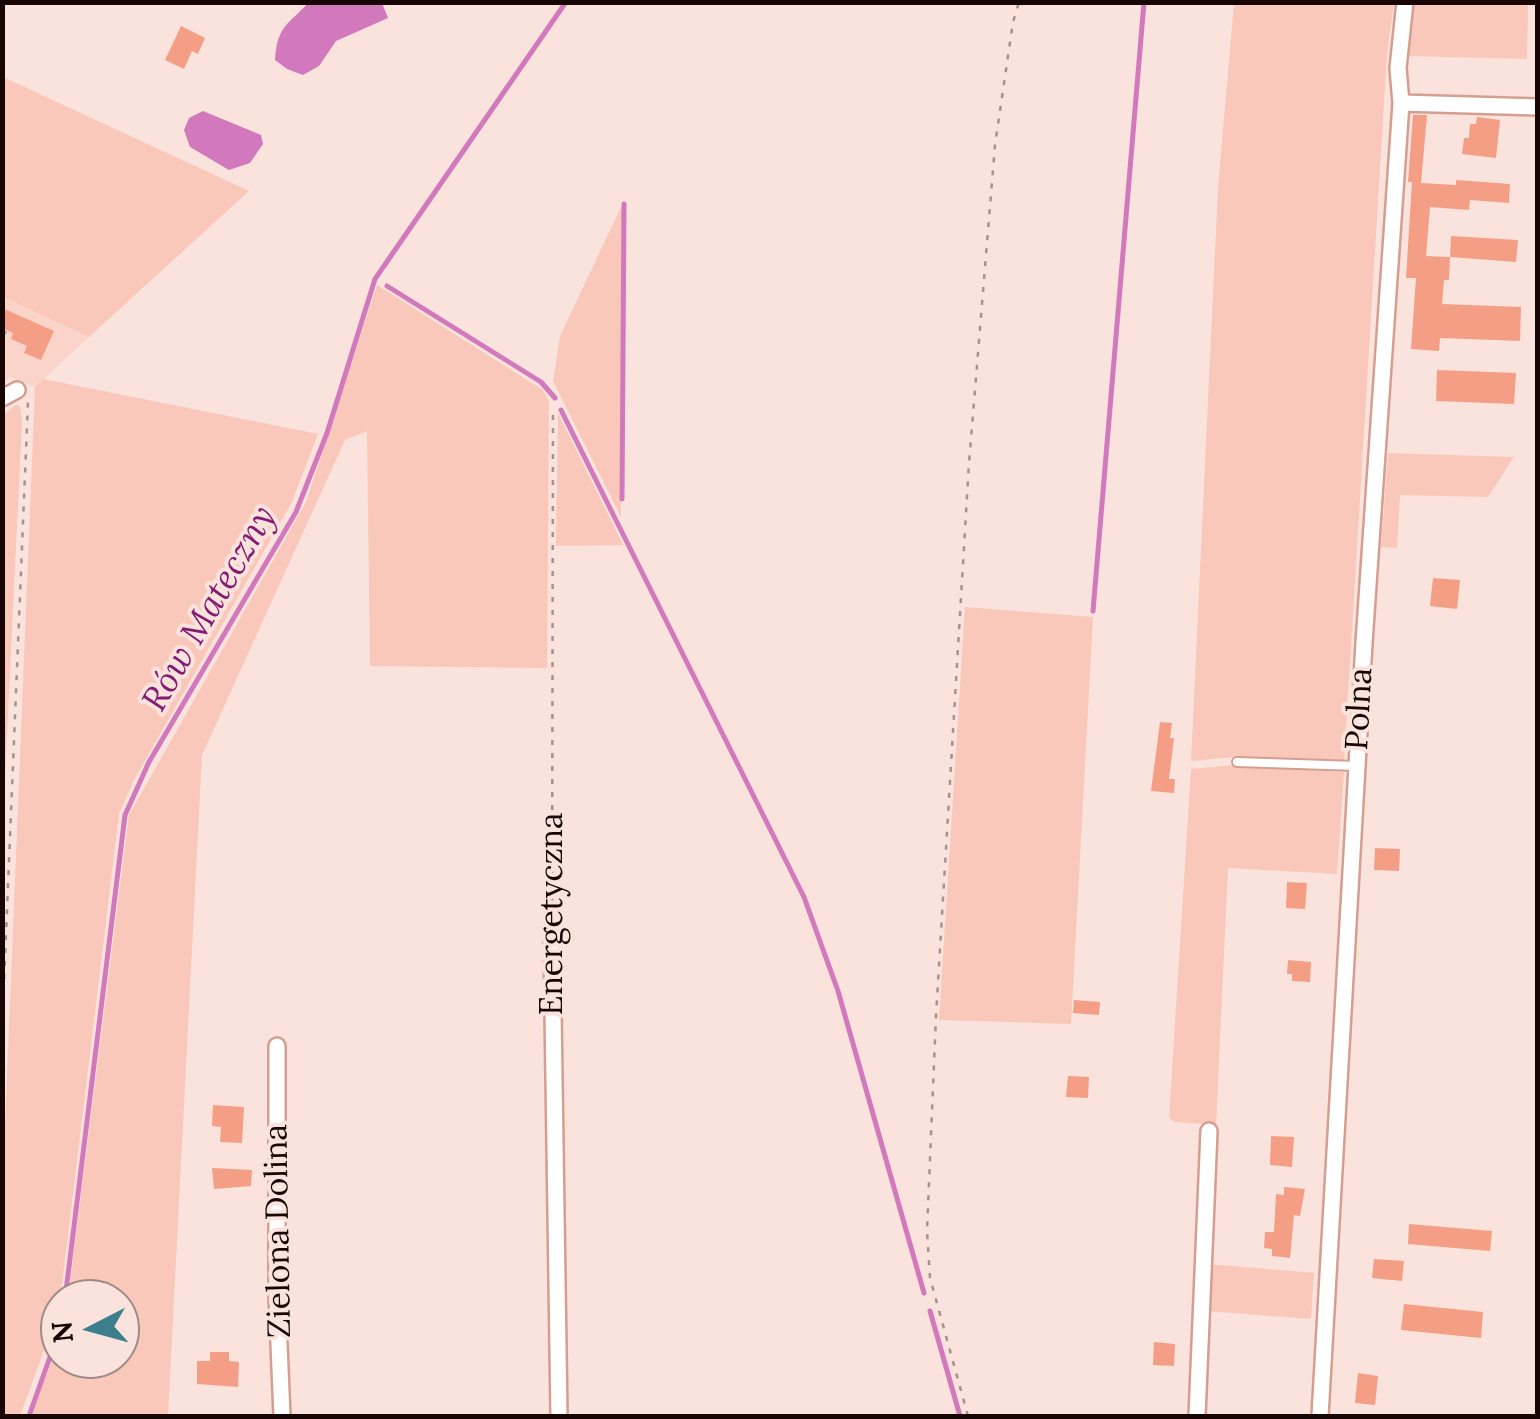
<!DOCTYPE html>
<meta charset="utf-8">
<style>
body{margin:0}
#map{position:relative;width:1540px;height:1419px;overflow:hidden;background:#fae3dc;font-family:Lora,serif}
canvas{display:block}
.frame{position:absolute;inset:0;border:5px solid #170603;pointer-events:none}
.north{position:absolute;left:40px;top:1279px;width:100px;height:100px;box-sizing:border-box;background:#fae3dc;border:2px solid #9f8b85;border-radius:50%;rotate:264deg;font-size:28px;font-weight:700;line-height:40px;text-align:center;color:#170603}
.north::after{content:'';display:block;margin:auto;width:35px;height:45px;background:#3b7e8e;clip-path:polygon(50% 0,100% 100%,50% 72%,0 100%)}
</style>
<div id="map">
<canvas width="1540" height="1419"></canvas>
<div class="frame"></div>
<div class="north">N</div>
</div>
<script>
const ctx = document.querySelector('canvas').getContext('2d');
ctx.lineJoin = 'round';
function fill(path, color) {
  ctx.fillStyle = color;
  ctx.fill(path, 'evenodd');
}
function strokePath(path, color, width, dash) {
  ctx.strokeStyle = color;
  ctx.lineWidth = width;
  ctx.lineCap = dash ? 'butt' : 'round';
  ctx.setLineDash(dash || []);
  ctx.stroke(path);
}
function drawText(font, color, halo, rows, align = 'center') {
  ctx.font = font + ' Lora,serif';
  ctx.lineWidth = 8;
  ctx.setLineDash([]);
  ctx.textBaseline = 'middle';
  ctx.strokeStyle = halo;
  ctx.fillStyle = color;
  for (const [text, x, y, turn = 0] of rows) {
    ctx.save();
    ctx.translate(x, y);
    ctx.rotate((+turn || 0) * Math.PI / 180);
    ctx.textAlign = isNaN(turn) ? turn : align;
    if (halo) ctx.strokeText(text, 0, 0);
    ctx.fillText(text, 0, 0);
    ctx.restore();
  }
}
fill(new Path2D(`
 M 3,297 L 89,337 L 35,387 L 9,377 L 3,384 Z`), '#fbd4c9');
fill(new Path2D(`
 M 1234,3 L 1394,3 L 1387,53 L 1344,762 L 1235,757 L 1191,761 L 1218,188 Z
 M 1415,3 L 1528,3 L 1527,59 L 1405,56 Z
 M 3,77 L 249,191 L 89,337 L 3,297 Z
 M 622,205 L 621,517 L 553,381 L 560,336 Z
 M 377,285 L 543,390 L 549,401 L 547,668 L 370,666 L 367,431 L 345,440 L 202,755 L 168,1416 L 31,1416 L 60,1340 L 60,1359 L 120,1359 L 120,1299 L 68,1299 L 129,815 L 306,502 Z
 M 43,379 L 318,434 L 292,502 L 134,780 L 119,814 L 61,1293 L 57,1315 L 20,1416 L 3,1416 L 3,1175 L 35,387 Z
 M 16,405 L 20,406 L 22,422 L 3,818 L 2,415 Z
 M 558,413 L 623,545 L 556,546 Z
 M 1388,453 L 1514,457 L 1488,497 L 1400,495 L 1397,548 L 1381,547 Z
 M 965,607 L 1093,617 L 1071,1024 L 939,1020 Z
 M 1234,765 L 1344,772 L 1337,874 L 1228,868 L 1216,1125 L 1175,1122 L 1169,1118 L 1191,769 Z
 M 1209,1264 L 1314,1273 L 1311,1319 L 1206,1311 Z`), '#fac8ba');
fill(new Path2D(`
 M 308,3 L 382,3 L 388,18 L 336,41 L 319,66 L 303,75 L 287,69 L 275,60 C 277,26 288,25 308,3 Z
 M 203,111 L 261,135 L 263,144 L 250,163 L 229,170 L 190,147 L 184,130 L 189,118 Z`), '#d179bc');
strokePath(new Path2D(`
 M 387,286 L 541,382 L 555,398
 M 561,410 L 804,897 L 838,991 L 924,1293
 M 622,499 L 624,204
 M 1093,611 L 1144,2
 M 65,1299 L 125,815 L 149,762 L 296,512 L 327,433 L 375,279 L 566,2
 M 930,1311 L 960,1416
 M 29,1416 L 60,1329`), '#d179bc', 5);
fill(new Path2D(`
 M 181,26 L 205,38 L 198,54 L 192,51 L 184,69 L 165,60 Z
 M 1413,115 L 1427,115 L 1421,183 L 1456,185 L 1456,180 L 1510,184 L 1509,203 L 1470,200 L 1469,210 L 1430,207 L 1426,256 L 1450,257 L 1449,280 L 1444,280 L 1442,304 L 1521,307 L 1520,341 L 1440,338 L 1439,351 L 1411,349 L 1416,278 L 1406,278 L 1412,182 L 1408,182 Z
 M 1477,117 L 1500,120 L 1496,158 L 1462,154 L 1464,138 L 1469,138 L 1470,124 L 1476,124 Z
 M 1451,236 L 1518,240 L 1516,262 L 1450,257 Z
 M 2,308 L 54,331 L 41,360 L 24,353 L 27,346 L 11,339 L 13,333 L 2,328 Z
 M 1437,370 L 1516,373 L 1514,404 L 1436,401 Z
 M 1433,578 L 1460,580 L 1457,609 L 1430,606 Z
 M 1160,722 L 1172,723 L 1170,738 L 1174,738 L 1169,779 L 1175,779 L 1174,793 L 1151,791 Z
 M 1375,848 L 1400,849 L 1399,871 L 1374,870 Z
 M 1287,882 L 1307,883 L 1305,909 L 1286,908 Z
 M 1288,960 L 1311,962 L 1310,982 L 1292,981 L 1292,974 L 1287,974 Z
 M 1074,1000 L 1100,1002 L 1099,1015 L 1073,1013 Z
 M 1068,1076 L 1089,1077 L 1088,1098 L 1066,1097 Z
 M 213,1105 L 244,1107 L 242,1143 L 220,1142 L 221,1127 L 212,1126 Z
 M 1271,1136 L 1294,1137 L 1292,1167 L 1270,1165 Z
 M 212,1168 L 252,1170 L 251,1186 L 214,1189 Z
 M 1284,1187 L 1305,1189 L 1300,1216 L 1294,1215 L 1290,1258 L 1272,1256 L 1272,1249 L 1264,1248 L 1265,1232 L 1274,1232 L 1276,1194 L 1284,1195 Z
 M 1409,1224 L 1492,1231 L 1490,1251 L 1408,1244 Z
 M 1374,1259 L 1404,1261 L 1402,1281 L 1372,1278 Z
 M 1404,1304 L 1483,1312 L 1481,1338 L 1401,1330 Z
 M 1154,1342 L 1175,1344 L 1174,1366 L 1153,1365 Z
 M 210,1352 L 229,1352 L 229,1361 L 239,1362 L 238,1387 L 197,1384 L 197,1361 L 210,1361 Z
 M 1358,1373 L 1378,1376 L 1375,1405 L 1355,1403 Z`), '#f59e86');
const service = new Path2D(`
 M 1237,762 L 1357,766`);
const minor = new Path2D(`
 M 1401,103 L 1538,107
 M 2,398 L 17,390
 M 552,943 L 559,1416
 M 277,1046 L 277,1296 L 282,1416
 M 1197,1416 L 1209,1131
 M 1320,1416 L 1364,643 L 1401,103 L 1398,68 L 1405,2`);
strokePath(service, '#d49f90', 12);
strokePath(minor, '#d49f90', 20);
strokePath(new Path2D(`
 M 2,331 L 9,334
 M 552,927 L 553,411
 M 2,1031 L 28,402
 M 968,1416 L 930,1278 L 927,1231 L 936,1016 L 969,463 L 995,145 L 1013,22 L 1019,2`), '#a6928c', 2.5, [5, 8]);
strokePath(service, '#fff', 8);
strokePath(minor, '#fff', 15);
drawText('32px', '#170603', '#fae3dc', [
 ["Polna",1360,709,-87],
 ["Energetyczna",553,914,-90],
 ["Zielona Dolina",279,1231,-91]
]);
drawText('italic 35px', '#851c73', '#fae3dc', [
 ["Rów Mateczny",210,609,-60]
]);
</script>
